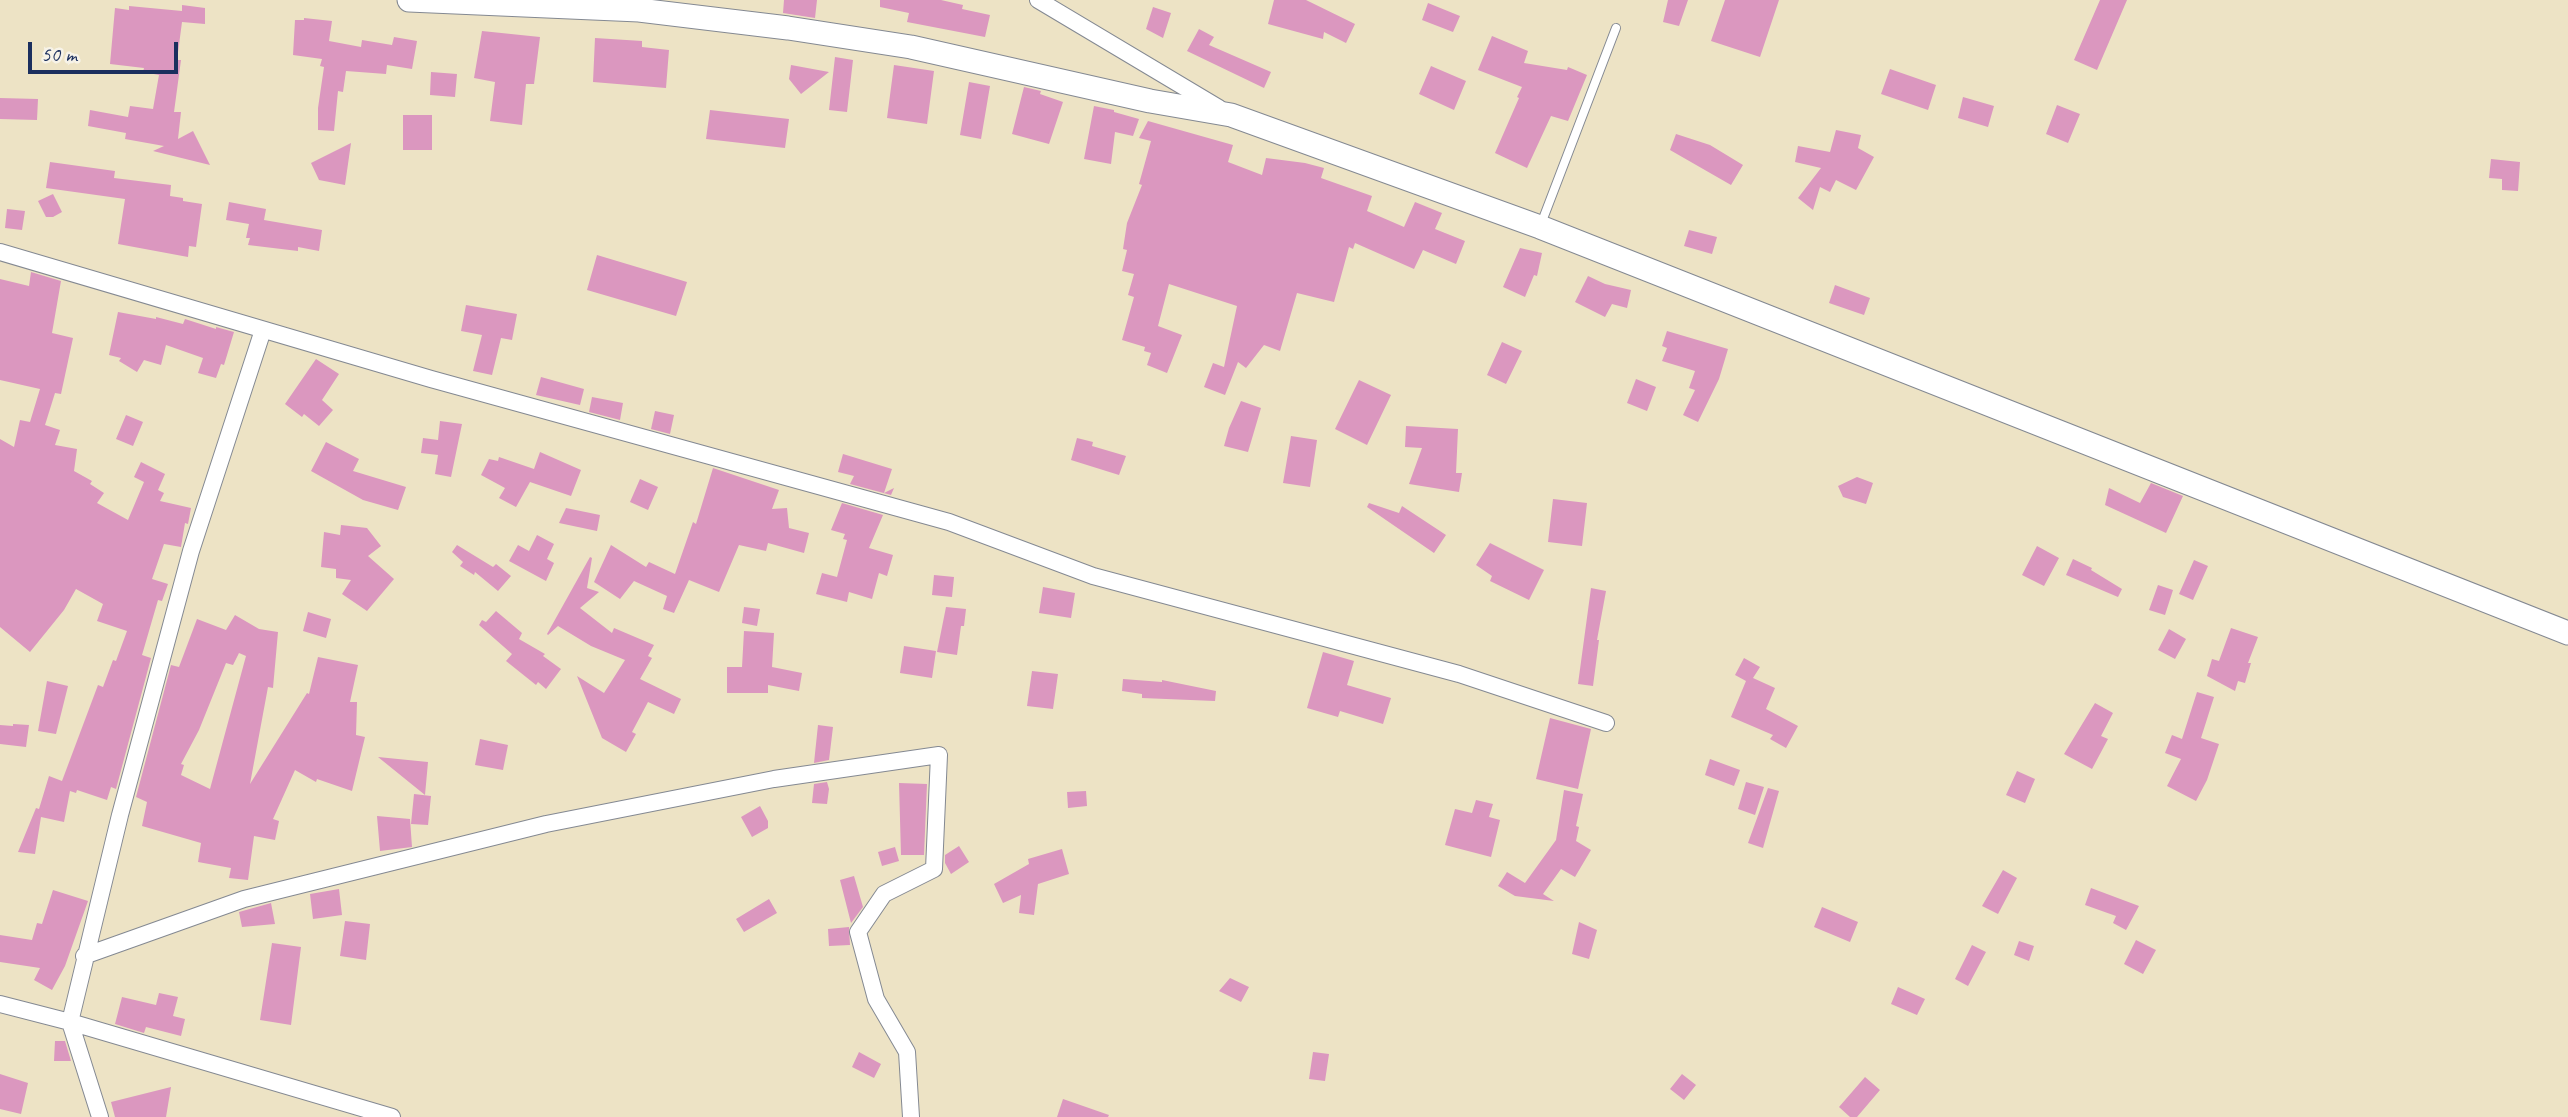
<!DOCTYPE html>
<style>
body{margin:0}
#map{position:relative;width:2568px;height:1117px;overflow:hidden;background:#ede3c5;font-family:Caveat,sans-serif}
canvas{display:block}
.scale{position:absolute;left:28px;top:42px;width:150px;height:32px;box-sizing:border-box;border:4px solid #1b2f5e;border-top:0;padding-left:9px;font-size:21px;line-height:24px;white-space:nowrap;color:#1b2f5e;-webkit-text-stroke:5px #f7f3e8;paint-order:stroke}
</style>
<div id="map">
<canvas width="2568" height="1117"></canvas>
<div class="scale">50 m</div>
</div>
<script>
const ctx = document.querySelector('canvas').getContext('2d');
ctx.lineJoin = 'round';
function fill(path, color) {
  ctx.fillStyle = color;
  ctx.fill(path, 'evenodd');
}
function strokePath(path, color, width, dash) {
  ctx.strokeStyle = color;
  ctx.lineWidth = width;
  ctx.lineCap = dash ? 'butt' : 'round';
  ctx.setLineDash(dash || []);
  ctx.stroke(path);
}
fill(new Path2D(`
 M 784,0 L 817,0 L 815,18 L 783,13 Z
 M 880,0 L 941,0 L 963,5 L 962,9 L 990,15 L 985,37 L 907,22 L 909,13 L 880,7 Z
 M 1274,0 L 1306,0 L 1355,24 L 1346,43 L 1324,32 L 1323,39 L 1268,24 Z
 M 1668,0 L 1688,0 L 1679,26 L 1663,22 Z
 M 1725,0 L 1779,0 L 1760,57 L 1711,41 Z
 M 2100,0 L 2127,0 L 2097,70 L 2074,60 Z
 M 1428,3 L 1460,16 L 1453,32 L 1422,20 Z
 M 182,5 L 205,8 L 205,24 L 182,22 L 177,60 L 181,60 L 174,112 L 181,112 L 178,139 L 193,131 L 210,165 L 153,151 L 164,146 L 125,139 L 126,133 L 88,126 L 90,110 L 128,117 L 130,106 L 153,109 L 159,75 L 143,72 L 144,68 L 110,64 L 115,8 L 129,10 L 129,6 L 182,11 Z
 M 1153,7 L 1171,13 L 1163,38 L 1146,29 Z
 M 304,18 L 332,21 L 329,41 L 361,47 L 362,40 L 392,45 L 394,37 L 417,41 L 412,69 L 387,65 L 386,74 L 346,71 L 343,92 L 338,91 L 334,131 L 318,130 L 318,108 L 324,67 L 320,66 L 322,59 L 293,55 L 295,20 L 304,20 Z
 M 1199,29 L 1214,37 L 1209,45 L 1271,72 L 1264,88 L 1187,51 Z
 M 482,31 L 540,37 L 534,84 L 526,84 L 522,125 L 490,121 L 495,82 L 474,78 Z
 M 1492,36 L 1528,51 L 1524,63 L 1567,70 L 1568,67 L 1587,75 L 1568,121 L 1551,116 L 1527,168 L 1495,153 L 1519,98 L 1517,97 L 1522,87 L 1478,70 Z
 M 595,38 L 642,41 L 642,47 L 669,50 L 666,88 L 593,82 Z
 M 835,57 L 853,60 L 847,112 L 829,110 Z
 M 791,65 L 829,72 L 801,94 L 789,79 Z
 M 894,65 L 934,71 L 927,124 L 887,118 Z
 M 1431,66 L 1466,81 L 1454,110 L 1419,94 Z
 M 1890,69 L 1936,85 L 1928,110 L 1881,94 Z
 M 431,72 L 457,74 L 455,97 L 430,95 Z
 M 969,82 L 990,86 L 981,139 L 960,135 Z
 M 1024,87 L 1041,91 L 1040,94 L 1063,102 L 1049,144 L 1012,134 Z
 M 1963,97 L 1994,106 L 1988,127 L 1958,118 Z
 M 0,98 L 38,99 L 37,120 L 0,119 Z
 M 2057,105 L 2080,114 L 2068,143 L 2046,134 Z
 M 1094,106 L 1114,110 L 1114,112 L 1139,119 L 1133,136 L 1115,132 L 1111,164 L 1084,159 Z
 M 710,110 L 789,119 L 785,148 L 706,139 Z
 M 403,115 L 432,115 L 432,150 L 403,150 Z
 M 1148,121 L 1233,145 L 1228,162 L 1262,175 L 1266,158 L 1305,163 L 1324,168 L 1321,178 L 1372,196 L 1367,211 L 1404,227 L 1415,202 L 1442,213 L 1435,229 L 1465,241 L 1456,264 L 1423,250 L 1414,269 L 1355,243 L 1353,249 L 1349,247 L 1334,302 L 1297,293 L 1280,351 L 1264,345 L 1246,368 L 1238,362 L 1225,395 L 1204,387 L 1213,363 L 1224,367 L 1237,306 L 1169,284 L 1158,326 L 1182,335 L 1167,373 L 1147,365 L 1151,353 L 1144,351 L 1145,347 L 1122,340 L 1134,297 L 1128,295 L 1134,274 L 1122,271 L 1127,250 L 1123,249 L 1127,223 L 1142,185 L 1139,184 L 1151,141 L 1139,138 Z
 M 1836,130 L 1861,135 L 1858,148 L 1874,157 L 1856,190 L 1836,180 L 1830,192 L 1820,187 L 1813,210 L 1798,198 L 1821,168 L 1795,162 L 1798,146 L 1830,152 Z
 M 1676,134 L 1710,145 L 1743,165 L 1731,185 L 1670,150 Z
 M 351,143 L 345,185 L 319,180 L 311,163 Z
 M 2491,159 L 2520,162 L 2518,191 L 2502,190 L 2502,179 L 2489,178 Z
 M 50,162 L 115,171 L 114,178 L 171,185 L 170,196 L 183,198 L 183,201 L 202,204 L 196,247 L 189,246 L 188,257 L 118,244 L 125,199 L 46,188 Z
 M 53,194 L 62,212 L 53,217 L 46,217 L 38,201 Z
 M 229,202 L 266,209 L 264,220 L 322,230 L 319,251 L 298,247 L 298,251 L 248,245 L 250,238 L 246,238 L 249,224 L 226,220 Z
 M 7,209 L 25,211 L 22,230 L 5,228 Z
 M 1689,230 L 1717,237 L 1712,254 L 1684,246 Z
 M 1520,248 L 1542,253 L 1537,276 L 1534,275 L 1525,297 L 1503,287 Z
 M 597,255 L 687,282 L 676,316 L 587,290 Z
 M 31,272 L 61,281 L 52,333 L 73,338 L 61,394 L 55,393 L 45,425 L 60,430 L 55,445 L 77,449 L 74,471 L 92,481 L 90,484 L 104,493 L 97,503 L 128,520 L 144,482 L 134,477 L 141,462 L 165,474 L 158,490 L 164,493 L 160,501 L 191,508 L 188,524 L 185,523 L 181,547 L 164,544 L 152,579 L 168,584 L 162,601 L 158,600 L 142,655 L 151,658 L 116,789 L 111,787 L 107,800 L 77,790 L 76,793 L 70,791 L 64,822 L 41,817 L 35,854 L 18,852 L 36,808 L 39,809 L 49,776 L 62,781 L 98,685 L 103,687 L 113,660 L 116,661 L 127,631 L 97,621 L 103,604 L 76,589 L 64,610 L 30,652 L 0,627 L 0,439 L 14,447 L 20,420 L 30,422 L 40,389 L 0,380 L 0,279 L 29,286 Z
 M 1588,276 L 1605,284 L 1631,290 L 1627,308 L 1612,304 L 1605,317 L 1575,302 Z
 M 1835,285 L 1870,298 L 1864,315 L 1829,303 Z
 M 466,305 L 517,314 L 512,340 L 501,338 L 492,375 L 473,371 L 482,335 L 461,331 Z
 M 118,312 L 156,319 L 156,317 L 183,324 L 185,319 L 216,329 L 216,327 L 234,332 L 224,365 L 221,364 L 216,378 L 198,373 L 203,358 L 166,345 L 161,365 L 144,360 L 137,372 L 119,361 L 121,358 L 109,355 Z
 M 1667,331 L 1728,349 L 1719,379 L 1698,422 L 1683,415 L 1695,390 L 1689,388 L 1695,371 L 1662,361 L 1667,348 L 1662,346 Z
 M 1502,342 L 1522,351 L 1506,384 L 1487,375 Z
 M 316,359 L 339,374 L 322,400 L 333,410 L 319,426 L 304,414 L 302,417 L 285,404 Z
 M 541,377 L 584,389 L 580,405 L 536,395 Z
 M 1636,379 L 1656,387 L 1647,411 L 1627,403 Z
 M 1359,380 L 1391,395 L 1367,445 L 1335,429 Z
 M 592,397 L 623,403 L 620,420 L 589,412 Z
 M 1241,401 L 1261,408 L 1248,452 L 1224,446 L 1229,428 Z
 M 655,411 L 674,415 L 670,434 L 651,429 Z
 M 126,415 L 143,422 L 133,446 L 116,439 Z
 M 440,421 L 462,424 L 451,477 L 435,474 L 438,455 L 421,453 L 423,438 L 438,440 Z
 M 1406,426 L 1458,429 L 1456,473 L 1462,473 L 1459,492 L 1409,484 L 1422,448 L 1405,447 Z
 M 1291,436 L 1317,440 L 1310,487 L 1283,483 Z
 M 1077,438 L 1093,442 L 1092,446 L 1126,456 L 1119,475 L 1071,460 Z
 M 326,442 L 359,459 L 353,471 L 406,487 L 398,510 L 363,500 L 311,471 Z
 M 540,452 L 581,470 L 571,496 L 530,482 L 516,507 L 499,498 L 505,488 L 481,475 L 489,459 L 498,461 L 499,457 L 534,469 Z
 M 843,454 L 892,469 L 884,493 L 894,488 L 891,495 L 850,484 L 854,476 L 838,472 Z
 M 713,468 L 779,490 L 772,509 L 787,508 L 789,528 L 809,533 L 804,553 L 768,543 L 766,551 L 739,545 L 719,592 L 689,580 L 674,613 L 663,609 L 667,596 L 634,581 L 620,599 L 594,582 L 611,545 L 646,567 L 649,562 L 675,574 L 693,522 L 696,524 Z
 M 1857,477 L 1873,483 L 1866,504 L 1843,497 L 1838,486 Z
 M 640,479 L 658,487 L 648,510 L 630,502 Z
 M 2151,483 L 2183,496 L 2166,533 L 2105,505 L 2109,488 L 2140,503 Z
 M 1553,499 L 1587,503 L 1582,546 L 1548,542 Z
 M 842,503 L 883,515 L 869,548 L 893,555 L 887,576 L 879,573 L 872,599 L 849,592 L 847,602 L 816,594 L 822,573 L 837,577 L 847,540 L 843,539 L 845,534 L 831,530 Z
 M 1369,503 L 1399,513 L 1402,506 L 1446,535 L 1434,553 L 1367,507 Z
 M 566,508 L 600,515 L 597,531 L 559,523 Z
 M 341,525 L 367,528 L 381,546 L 368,556 L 394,579 L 367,611 L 342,594 L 351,580 L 336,578 L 336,569 L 321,567 L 324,532 L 340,535 Z
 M 537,535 L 554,544 L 547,559 L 554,563 L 546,581 L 509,561 L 518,545 L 529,551 Z
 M 1490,543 L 1544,570 L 1529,600 L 1490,581 L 1492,576 L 1476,565 Z
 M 457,545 L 493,567 L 496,564 L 511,576 L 498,591 L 475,572 L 474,575 L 460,566 L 463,562 L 452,552 Z
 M 2037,546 L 2059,558 L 2044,586 L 2022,575 Z
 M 590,557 L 592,558 L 587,588 L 599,592 L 580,608 L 612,633 L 614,628 L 654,645 L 648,656 L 652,658 L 640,679 L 681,699 L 674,714 L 648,702 L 632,732 L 636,734 L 626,752 L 602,738 L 577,676 L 604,693 L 625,660 L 591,646 L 558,626 L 548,635 L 547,634 Z
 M 2073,559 L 2092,568 L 2091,570 L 2122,589 L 2118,597 L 2066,575 Z
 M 2194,560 L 2208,566 L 2193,600 L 2179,594 Z
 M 934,575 L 954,577 L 952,597 L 932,595 Z
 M 2158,585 L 2173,590 L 2165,615 L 2149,610 Z
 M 1043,587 L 1075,593 L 1071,618 L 1039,613 Z
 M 1591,588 L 1606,591 L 1597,640 L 1599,640 L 1593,686 L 1578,684 Z
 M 744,607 L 760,609 L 757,626 L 742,623 Z
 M 946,607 L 966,609 L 964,626 L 961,626 L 957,655 L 937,652 Z
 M 496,611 L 522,633 L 519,639 L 545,654 L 543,656 L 561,669 L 546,689 L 538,682 L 536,685 L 506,661 L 512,654 L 479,625 L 482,620 L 486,622 Z
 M 308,612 L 331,619 L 326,638 L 303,631 Z
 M 235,615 L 259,629 L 278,632 L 273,688 L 268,687 L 250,784 L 307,693 L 309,694 L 318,657 L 358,665 L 350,702 L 357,702 L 356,735 L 365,737 L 352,791 L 317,779 L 316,782 L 295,770 L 273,819 L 279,821 L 275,840 L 254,836 L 248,880 L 229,878 L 231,868 L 198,862 L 201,843 L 142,826 L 147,802 L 136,797 L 171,665 L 179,667 L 197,619 L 226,630 ZM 239,653 L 246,656 L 210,789 L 181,775 L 184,765 L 181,764 L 199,730 L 226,663 L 233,665 Z
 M 2231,628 L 2258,637 L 2248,663 L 2251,663 L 2245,683 L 2238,681 L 2235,691 L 2207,676 L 2212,659 L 2219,661 Z
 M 2169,629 L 2186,639 L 2175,659 L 2158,650 Z
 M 744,631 L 774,633 L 772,667 L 802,673 L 799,691 L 768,685 L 768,693 L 727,693 L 727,667 L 742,667 Z
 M 904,646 L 936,651 L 932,678 L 900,673 Z
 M 1323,652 L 1354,661 L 1347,685 L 1391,698 L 1383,724 L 1340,711 L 1338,717 L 1307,708 Z
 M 1744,658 L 1760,667 L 1753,678 L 1775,688 L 1766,709 L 1798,726 L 1786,748 L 1770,739 L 1773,735 L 1731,717 L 1746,681 L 1735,675 Z
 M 1032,671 L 1058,674 L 1053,709 L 1027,706 Z
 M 1123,679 L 1162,682 L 1162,680 L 1216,691 L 1215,701 L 1142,698 L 1142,694 L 1122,691 Z
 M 47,681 L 68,686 L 56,734 L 38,731 Z
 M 2197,692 L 2214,697 L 2201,738 L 2219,744 L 2207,780 L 2196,801 L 2167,786 L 2181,759 L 2165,753 L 2172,735 L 2182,739 Z
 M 2095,703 L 2113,713 L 2101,736 L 2108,739 L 2092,769 L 2064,754 Z
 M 1550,718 L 1591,729 L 1578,789 L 1536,779 Z
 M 13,724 L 29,725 L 26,747 L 0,744 L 0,725 L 13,726 Z
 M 818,725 L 833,727 L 829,760 L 814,763 Z
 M 480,739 L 508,745 L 503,770 L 475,765 Z
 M 378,757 L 428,762 L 425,795 Z
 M 1710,759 L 1740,770 L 1734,786 L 1705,775 Z
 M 2017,771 L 2035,779 L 2025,803 L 2006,795 Z
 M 827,782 L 829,789 L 827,804 L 812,803 L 814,784 Z
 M 1746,782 L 1764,787 L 1755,815 L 1738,809 Z
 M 899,783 L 927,784 L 924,855 L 901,855 Z
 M 1768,788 L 1779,791 L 1763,848 L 1748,843 Z
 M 1564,790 L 1583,794 L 1576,826 L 1579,827 L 1576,841 L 1591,850 L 1575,877 L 1561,869 L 1543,894 L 1554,901 L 1515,896 L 1498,886 L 1507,872 L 1525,883 L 1556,840 Z
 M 1086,791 L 1087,806 L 1068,808 L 1067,792 Z
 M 414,794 L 431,796 L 428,825 L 411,824 Z
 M 1476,800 L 1493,804 L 1489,817 L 1500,820 L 1491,857 L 1445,845 L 1455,809 L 1472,813 Z
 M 760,806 L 768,821 L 768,828 L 752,837 L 741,817 Z
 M 377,816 L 410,819 L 412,847 L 380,851 Z
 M 959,846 L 969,862 L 951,874 L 945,863 L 945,855 Z
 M 895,847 L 899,861 L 882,866 L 878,852 Z
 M 1062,849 L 1069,874 L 1038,884 L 1034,915 L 1019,913 L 1021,895 L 1003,903 L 994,884 L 1029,864 L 1028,859 Z
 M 2003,870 L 2017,878 L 1998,914 L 1982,906 Z
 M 854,876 L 863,907 L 851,923 L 840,880 Z
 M 2091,888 L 2139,906 L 2126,930 L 2113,923 L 2116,916 L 2085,905 Z
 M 339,889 L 342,915 L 313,919 L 310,894 Z
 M 53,890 L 88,901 L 65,966 L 52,990 L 34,980 L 40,968 L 0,962 L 0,935 L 32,940 L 37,923 L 42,924 Z
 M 769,899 L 777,913 L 744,932 L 736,919 Z
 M 271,903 L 275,924 L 242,927 L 239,912 Z
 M 1822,907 L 1858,922 L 1850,942 L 1814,927 Z
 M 345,921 L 370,924 L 366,960 L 340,956 Z
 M 1579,922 L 1597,930 L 1589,959 L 1572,954 Z
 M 849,927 L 850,945 L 829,946 L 828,929 Z
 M 2136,940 L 2156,950 L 2143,974 L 2124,964 Z
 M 2019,941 L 2034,946 L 2029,961 L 2014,955 Z
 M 272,943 L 301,947 L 291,1025 L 260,1020 Z
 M 1972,945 L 1986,952 L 1968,986 L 1955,979 Z
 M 1230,978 L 1249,987 L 1241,1002 L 1219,991 Z
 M 1898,987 L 1925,999 L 1917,1015 L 1891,1004 Z
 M 159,993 L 178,997 L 173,1016 L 185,1019 L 181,1036 L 146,1027 L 144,1033 L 115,1024 L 122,997 L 156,1005 Z
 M 55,1041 L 65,1041 L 71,1061 L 54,1061 Z
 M 859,1052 L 881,1064 L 874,1078 L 852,1067 Z
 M 1313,1052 L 1329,1054 L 1325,1081 L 1309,1079 Z
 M 0,1074 L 28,1083 L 21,1114 L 0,1109 Z
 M 1682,1074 L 1696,1085 L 1684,1100 L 1670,1089 Z
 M 1865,1077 L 1880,1090 L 1857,1117 L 1850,1117 L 1839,1107 Z
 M 171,1087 L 166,1117 L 115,1117 L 111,1102 Z
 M 1063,1099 L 1109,1115 L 1108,1117 L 1057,1117 Z`), '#db97bf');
const service = new Path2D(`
 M 1541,224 L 1616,28`);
const minor = new Path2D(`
 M 1038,0 L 1219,108
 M 0,252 L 431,379 L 949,522 L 1093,576 L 1459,674 L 1606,723
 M 84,956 L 244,899 L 546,824 L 774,779 L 939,755 L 934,869 L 884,894 L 858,932 L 876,999 L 907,1052 L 911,1117
 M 0,1004 L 70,1022 L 392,1117
 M 100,1117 L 70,1022 L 120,815 L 191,551 L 263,330`);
const secondary = new Path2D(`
 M 409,0 L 639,10 L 788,28 L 911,47 L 1150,101 L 1231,115 L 1540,227 L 2568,633`);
strokePath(service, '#848992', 10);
strokePath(minor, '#848992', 18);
strokePath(secondary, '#848992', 25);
strokePath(service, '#fff', 8);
strokePath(minor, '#fff', 16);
strokePath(secondary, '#fff', 23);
</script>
